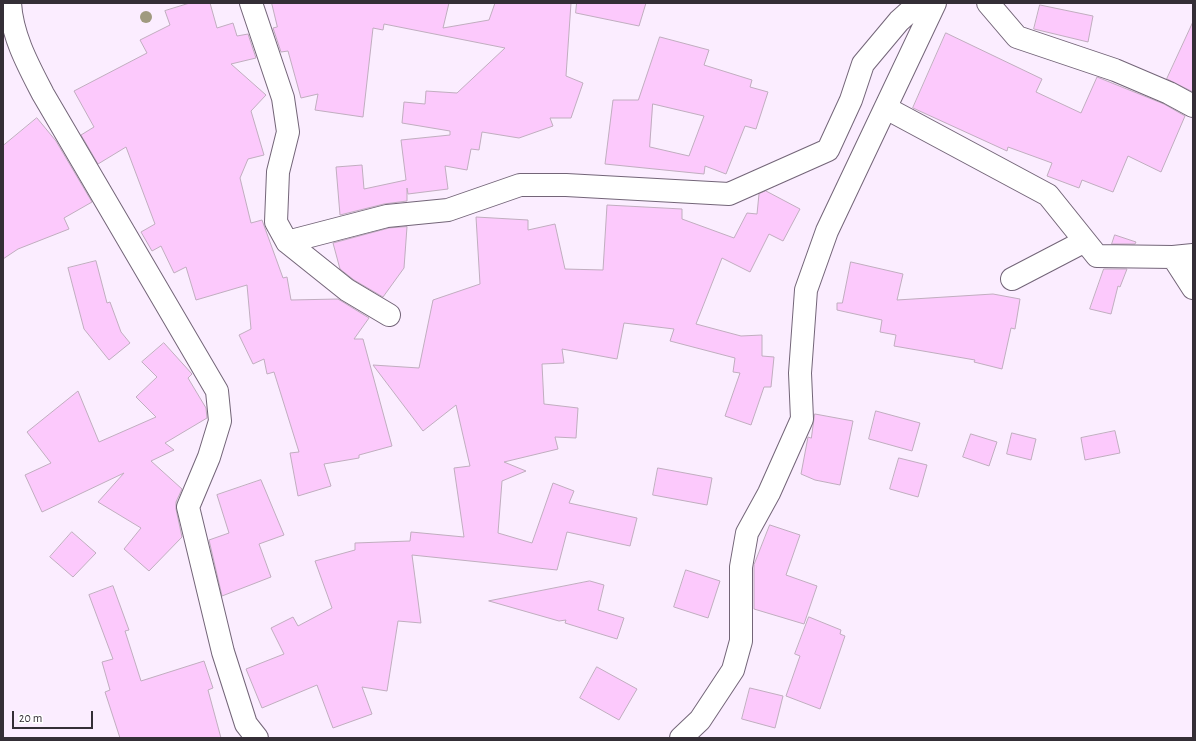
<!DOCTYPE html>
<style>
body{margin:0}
#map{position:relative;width:1196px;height:741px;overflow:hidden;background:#fbedff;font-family:"Alegreya Sans",sans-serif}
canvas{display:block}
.frame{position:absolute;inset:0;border:4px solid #342e36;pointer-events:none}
.scale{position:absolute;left:12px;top:711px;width:81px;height:18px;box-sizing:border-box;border:2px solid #342e36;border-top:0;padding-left:5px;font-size:12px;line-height:14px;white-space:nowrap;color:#342e36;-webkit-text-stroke:3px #fff;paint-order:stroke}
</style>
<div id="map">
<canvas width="1196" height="741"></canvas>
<div class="frame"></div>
<div class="scale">20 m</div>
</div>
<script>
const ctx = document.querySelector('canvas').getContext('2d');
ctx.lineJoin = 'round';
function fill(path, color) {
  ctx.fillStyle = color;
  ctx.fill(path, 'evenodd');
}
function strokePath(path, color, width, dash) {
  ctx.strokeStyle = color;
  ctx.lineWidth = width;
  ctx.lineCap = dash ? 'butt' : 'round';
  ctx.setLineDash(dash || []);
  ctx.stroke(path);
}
const building = new Path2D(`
 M 190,3 L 210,3 L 217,28 L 233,23 L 237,36 L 248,34 L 256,58 L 231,64 L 266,95 L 251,111 L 264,155 L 248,159 L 240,178 L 251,223 L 262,220 L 283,278 L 287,277 L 291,300 L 338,299 L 369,318 L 354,339 L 363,339 L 392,446 L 359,455 L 359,458 L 324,464 L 331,486 L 298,496 L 290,453 L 299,452 L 274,372 L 267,374 L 264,359 L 253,364 L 239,335 L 251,329 L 247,285 L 196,300 L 186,267 L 174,273 L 161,246 L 152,251 L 141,232 L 155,224 L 126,147 L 98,164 L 81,135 L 94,127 L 74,91 L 147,53 L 140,40 L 170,25 L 165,11 Z
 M 272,3 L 449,3 L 443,28 L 489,20 L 495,3 L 571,3 L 566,76 L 583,83 L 571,118 L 550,118 L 553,126 L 519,138 L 482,132 L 479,150 L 471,149 L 467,170 L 445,166 L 448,189 L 408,194 L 407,188 L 407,201 L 384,204 L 340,215 L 336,167 L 362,165 L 364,189 L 406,180 L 401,140 L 450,135 L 450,131 L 402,123 L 404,102 L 425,104 L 426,91 L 457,93 L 505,48 L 384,24 L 383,30 L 373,28 L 363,117 L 315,110 L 318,94 L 301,98 L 288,51 L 281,52 L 273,28 L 277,27 Z
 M 577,3 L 646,3 L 639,26 L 576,13 Z
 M 1040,5 L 1093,16 L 1088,42 L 1034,29 Z
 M 1193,22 L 1193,92 L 1167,79 Z
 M 946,33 L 1042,79 L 1036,92 L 1081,113 L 1097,77 L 1164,104 L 1185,116 L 1161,172 L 1128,156 L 1113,192 L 1082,180 L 1079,188 L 1047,176 L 1052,163 L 1008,147 L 1007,151 L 913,108 Z
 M 660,37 L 709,50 L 704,65 L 752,80 L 750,87 L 768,92 L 756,129 L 745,126 L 726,174 L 705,166 L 704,174 L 605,164 L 613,100 L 638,100 ZM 653,104 L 704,116 L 689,156 L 650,147 Z
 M 37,118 L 56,141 L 92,202 L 64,218 L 69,229 L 18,249 L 3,259 L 3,146 Z
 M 766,191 L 800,209 L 783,241 L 769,234 L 750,272 L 722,258 L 696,324 L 741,336 L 762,335 L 762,356 L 774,357 L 771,387 L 764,387 L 751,425 L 725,416 L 740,373 L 733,372 L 735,358 L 670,341 L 674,329 L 624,323 L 617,359 L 562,349 L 564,363 L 542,364 L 544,404 L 578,408 L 576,438 L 555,437 L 558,449 L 504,462 L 526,471 L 502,481 L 498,533 L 532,543 L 553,483 L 574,491 L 569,503 L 637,518 L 630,546 L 567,532 L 557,570 L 412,555 L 421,623 L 398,621 L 387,691 L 362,687 L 372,714 L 333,728 L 317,685 L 262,708 L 246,669 L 284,654 L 271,628 L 293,617 L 298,626 L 332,608 L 315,561 L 355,550 L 355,543 L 410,541 L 411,532 L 464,537 L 454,468 L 470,466 L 456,405 L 423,431 L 373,365 L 419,368 L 433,300 L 480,284 L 476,217 L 528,220 L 528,230 L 555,224 L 565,269 L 603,270 L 607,205 L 682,209 L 682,219 L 734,238 L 747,213 L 757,214 L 759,194 Z
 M 407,227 L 404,268 L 383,297 L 354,280 L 340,269 L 333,243 L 389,228 Z
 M 1115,235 L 1136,242 L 1135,244 L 1112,244 Z
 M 96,261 L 107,303 L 110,302 L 121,332 L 130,343 L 109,360 L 84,329 L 68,268 Z
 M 851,262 L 903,274 L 897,300 L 993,294 L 1020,299 L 1015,329 L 1011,328 L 1002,369 L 974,362 L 975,360 L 894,346 L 896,335 L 880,332 L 882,320 L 837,310 L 837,303 L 842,303 Z
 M 1104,269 L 1127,269 L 1120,287 L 1118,286 L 1111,314 L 1090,309 Z
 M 164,343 L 192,374 L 188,378 L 206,408 L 207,418 L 165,443 L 174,450 L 151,461 L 182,489 L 176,502 L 176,509 L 182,537 L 149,571 L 124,549 L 141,528 L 98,502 L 124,473 L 42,512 L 25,475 L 51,463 L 27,432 L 78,391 L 99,442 L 156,417 L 136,397 L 157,377 L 142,362 Z
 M 876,411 L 920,423 L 912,451 L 869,439 Z
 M 815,414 L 853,421 L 840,485 L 815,480 L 801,474 L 808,437 L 811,438 Z
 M 1115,431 L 1120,453 L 1085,460 L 1081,438 Z
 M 1012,433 L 1036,439 L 1031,460 L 1007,454 Z
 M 971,434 L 997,442 L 989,466 L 963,457 Z
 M 899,458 L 927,465 L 918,497 L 890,489 Z
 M 658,468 L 712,478 L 707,505 L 653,495 Z
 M 261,480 L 284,535 L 259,544 L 271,577 L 222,596 L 209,540 L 229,533 L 217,495 Z
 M 770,525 L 800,535 L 786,575 L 817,586 L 804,624 L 754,609 L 754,565 Z
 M 72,532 L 96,553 L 73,577 L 50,557 Z
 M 686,570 L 720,581 L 708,618 L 674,607 Z
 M 590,581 L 604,585 L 598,610 L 624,618 L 617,639 L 565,623 L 566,620 L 559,621 L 489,601 Z
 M 113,586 L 129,630 L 125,631 L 141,681 L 204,661 L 213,688 L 208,690 L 221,738 L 120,738 L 105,692 L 110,690 L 102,662 L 113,659 L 89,595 Z
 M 809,617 L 841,630 L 840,634 L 845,636 L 820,709 L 786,696 L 800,656 L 795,654 Z
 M 597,667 L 637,689 L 619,720 L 580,698 Z
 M 750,688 L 783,696 L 775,728 L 742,719 Z`);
fill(building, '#fcc9fc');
strokePath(building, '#c0adbf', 1);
const street = new Path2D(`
 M 10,3 C 12,36 28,65 43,94 L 217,391 L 220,421 L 209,457 L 188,507 L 223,652 L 246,724 L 257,738
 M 251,3 L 283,98 L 288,132 L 278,172 L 276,222 L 287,242 L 347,290 L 389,315
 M 988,3 L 1017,37 L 1115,70 L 1169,93 L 1193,106
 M 886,108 L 1048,195 L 1097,256 L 1173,257 L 1193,288
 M 287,242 L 387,216 L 448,210 L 520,185 L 566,185 L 729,194 L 828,150 L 851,100 L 863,64 L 899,21 L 919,3
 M 1173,257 L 1193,255
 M 1012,279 L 1085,241
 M 681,738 L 700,720 L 733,670 L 741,641 L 741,567 L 747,533 L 769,493 L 802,419 L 800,373 L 806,290 L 827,231 L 935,3`);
strokePath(street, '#736578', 24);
strokePath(street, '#fff', 22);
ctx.fillStyle = '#a09a7f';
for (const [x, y] of [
 [146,17]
]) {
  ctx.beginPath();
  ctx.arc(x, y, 6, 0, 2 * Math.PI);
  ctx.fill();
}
</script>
